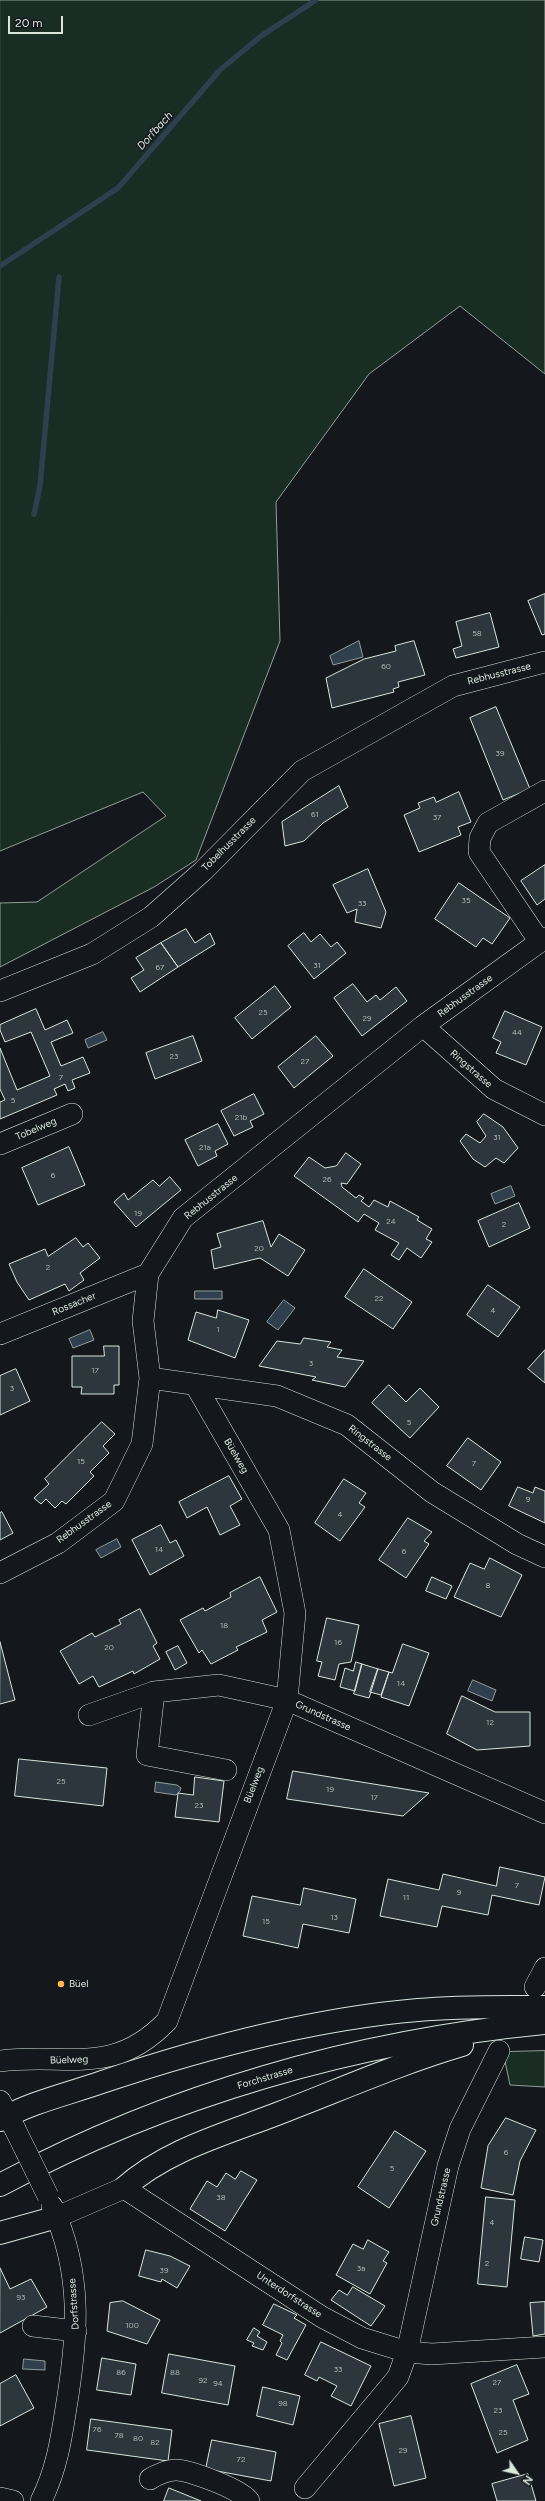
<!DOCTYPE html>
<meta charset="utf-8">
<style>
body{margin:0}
#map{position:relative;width:545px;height:2501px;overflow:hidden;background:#14181c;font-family:Figtree,sans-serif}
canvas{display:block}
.north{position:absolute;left:497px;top:2453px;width:40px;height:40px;-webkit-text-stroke:3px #14181c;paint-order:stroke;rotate:124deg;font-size:11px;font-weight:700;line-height:16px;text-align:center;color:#d8e6dc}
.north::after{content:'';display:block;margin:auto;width:14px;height:18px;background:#d8e6dc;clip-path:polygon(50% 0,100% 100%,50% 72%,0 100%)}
.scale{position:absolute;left:8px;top:16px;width:55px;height:18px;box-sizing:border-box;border:2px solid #d8e6dc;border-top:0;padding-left:5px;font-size:12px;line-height:14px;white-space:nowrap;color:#d8e6dc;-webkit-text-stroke:3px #14181c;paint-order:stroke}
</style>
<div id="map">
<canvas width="545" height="2501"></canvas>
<div class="north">N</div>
<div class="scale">20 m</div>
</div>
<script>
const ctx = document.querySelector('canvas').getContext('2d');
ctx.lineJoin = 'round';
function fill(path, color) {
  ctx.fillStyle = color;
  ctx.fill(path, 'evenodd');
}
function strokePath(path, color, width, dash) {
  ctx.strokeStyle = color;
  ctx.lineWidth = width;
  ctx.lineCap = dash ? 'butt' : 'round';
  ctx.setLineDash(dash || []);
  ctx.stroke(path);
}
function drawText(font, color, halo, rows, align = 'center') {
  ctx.font = font + ' Figtree,sans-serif';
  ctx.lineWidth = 3;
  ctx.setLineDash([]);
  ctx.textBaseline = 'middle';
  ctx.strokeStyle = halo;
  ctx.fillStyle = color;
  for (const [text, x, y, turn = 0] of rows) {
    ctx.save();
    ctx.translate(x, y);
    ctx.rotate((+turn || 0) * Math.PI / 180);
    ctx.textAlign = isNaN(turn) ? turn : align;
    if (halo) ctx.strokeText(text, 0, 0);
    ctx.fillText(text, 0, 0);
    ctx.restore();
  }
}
const green = new Path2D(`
 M 0,0 L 545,0 L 545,374 L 460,306 L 369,374 L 276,502 L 280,641 L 196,860 L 154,887 L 0,967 L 0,903 L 37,902 L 166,816 L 143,792 L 0,851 Z
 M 545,2051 L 545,2087 L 510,2085 L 503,2052 Z`);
fill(green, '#1a2d24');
strokePath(green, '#939e99', 1);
const water = new Path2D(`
 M 359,641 L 363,657 L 333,665 L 330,656 Z
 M 103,1032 L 107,1040 L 88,1048 L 85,1040 Z
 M 511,1186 L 515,1196 L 495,1204 L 491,1194 Z
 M 195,1291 L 222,1291 L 222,1299 L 195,1299 Z
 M 284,1300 L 295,1308 L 278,1330 L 267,1322 Z
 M 90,1330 L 94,1340 L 73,1348 L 69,1339 Z
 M 117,1539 L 121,1547 L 101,1558 L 96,1550 Z
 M 473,1680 L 496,1690 L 492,1701 L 468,1691 Z
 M 156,1782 L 177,1785 L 181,1788 L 180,1791 L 176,1795 L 155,1792 Z
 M 24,2359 L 45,2361 L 45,2370 L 23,2369 Z`);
fill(water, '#2f3f4d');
strokePath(water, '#939e99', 1);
strokePath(new Path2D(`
 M 0,266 L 118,188 L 220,70 L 261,36 L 316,0
 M 34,514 L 40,486 L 59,277`), '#2f3f4d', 5.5);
const building = new Path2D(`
 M 545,594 L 545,634 L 542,635 L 528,601 Z
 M 490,613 L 499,647 L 456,658 L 453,649 L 462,646 L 456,622 Z
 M 414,641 L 425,675 L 398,682 L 399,687 L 393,689 L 394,692 L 332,708 L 326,678 L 364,659 L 396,651 L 395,646 Z
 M 496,707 L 530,789 L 503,800 L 470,718 Z
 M 339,786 L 348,807 L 323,823 L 304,841 L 285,846 L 282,822 Z
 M 459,792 L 471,822 L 458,827 L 461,835 L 419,852 L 404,815 L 420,808 L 418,803 L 434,797 L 436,802 Z
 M 545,865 L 545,899 L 537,905 L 521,881 Z
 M 368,869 L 386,912 L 381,928 L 355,922 L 357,909 L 347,913 L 333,885 Z
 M 459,883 L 510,918 L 492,944 L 483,938 L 476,947 L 435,919 Z
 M 186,929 L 195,943 L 210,933 L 215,944 L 178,967 L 161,943 Z
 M 304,933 L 311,942 L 320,934 L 331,947 L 337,942 L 346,953 L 314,979 L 288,946 Z
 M 161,943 L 178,967 L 140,992 L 131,978 L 144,970 L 136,958 Z
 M 353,984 L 367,1002 L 376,995 L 380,1000 L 396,987 L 407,1001 L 362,1036 L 334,998 Z
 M 275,986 L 291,1007 L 252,1039 L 235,1018 Z
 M 36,1009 L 45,1030 L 67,1020 L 73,1033 L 51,1042 L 61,1066 L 83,1057 L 90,1073 L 72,1080 L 75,1088 L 68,1091 L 65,1084 L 54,1089 L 57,1095 L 0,1119 L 0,1102 L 5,1100 L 0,1089 L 0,1048 L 17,1090 L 50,1076 L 31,1032 L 5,1042 L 0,1030 L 0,1025 Z
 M 505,1011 L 542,1027 L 526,1065 L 496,1053 L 501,1042 L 493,1038 Z
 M 193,1036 L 202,1061 L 155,1079 L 146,1053 Z
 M 316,1036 L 333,1056 L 294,1088 L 278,1067 Z
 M 254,1094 L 264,1114 L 250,1121 L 253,1127 L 234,1136 L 221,1111 Z
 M 484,1114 L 503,1127 L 518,1148 L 504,1163 L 496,1158 L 485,1167 L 473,1159 L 460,1141 L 466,1134 L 480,1143 L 486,1136 L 477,1122 Z
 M 218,1124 L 228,1144 L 215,1151 L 217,1156 L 198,1166 L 185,1140 Z
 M 69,1147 L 85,1185 L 38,1205 L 22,1168 Z
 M 346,1153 L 361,1164 L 347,1184 L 341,1183 L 342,1187 L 356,1198 L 359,1195 L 364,1198 L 361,1201 L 369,1207 L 374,1200 L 388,1207 L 390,1201 L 419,1217 L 417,1220 L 432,1229 L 426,1239 L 432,1242 L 421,1258 L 407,1248 L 399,1260 L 391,1255 L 399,1243 L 375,1230 L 379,1223 L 364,1214 L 358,1222 L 294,1176 L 309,1157 L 325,1168 L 336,1166 Z
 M 170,1177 L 181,1190 L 136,1227 L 114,1202 L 124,1193 L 128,1200 L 153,1180 L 159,1186 Z
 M 519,1203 L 530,1228 L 489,1247 L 478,1221 Z
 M 263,1221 L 271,1247 L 279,1234 L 305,1250 L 288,1276 L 260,1258 L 214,1269 L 211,1250 L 221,1247 L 217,1234 Z
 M 76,1238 L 83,1247 L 88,1243 L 100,1258 L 80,1273 L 84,1280 L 69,1291 L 65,1284 L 29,1300 L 17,1282 L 9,1264 L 45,1249 L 48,1256 Z
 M 364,1269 L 412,1302 L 393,1329 L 345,1297 Z
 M 488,1285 L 520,1307 L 498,1337 L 467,1315 Z
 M 218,1310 L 249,1320 L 235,1358 L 188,1340 L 196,1312 L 216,1318 Z
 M 304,1338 L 331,1342 L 327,1347 L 342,1350 L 337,1357 L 364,1361 L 345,1387 L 312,1380 L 316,1377 L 259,1366 L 277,1341 L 300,1344 Z
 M 104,1346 L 119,1346 L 119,1385 L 114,1385 L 114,1394 L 81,1394 L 82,1387 L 72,1387 L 72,1356 L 104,1356 Z
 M 545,1350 L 545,1383 L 528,1369 Z
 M 16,1369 L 30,1401 L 0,1415 L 0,1376 Z
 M 389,1385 L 406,1402 L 420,1388 L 439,1407 L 410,1438 L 372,1403 Z
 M 102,1422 L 115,1434 L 103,1446 L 109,1453 L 90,1472 L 94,1476 L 66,1504 L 62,1501 L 55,1508 L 46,1499 L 41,1504 L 34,1498 L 49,1484 L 45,1479 Z
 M 468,1438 L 501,1462 L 481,1490 L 447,1466 Z
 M 229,1476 L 242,1499 L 230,1506 L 240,1525 L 220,1535 L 207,1507 L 187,1518 L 179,1502 Z
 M 344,1479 L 366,1493 L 359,1503 L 365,1507 L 340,1541 L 315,1523 Z
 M 518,1487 L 533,1493 L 535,1487 L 545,1491 L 545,1523 L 509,1506 Z
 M 2,1512 L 13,1533 L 0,1540 L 0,1513 Z
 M 408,1518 L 432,1532 L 424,1541 L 429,1544 L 406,1578 L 379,1560 Z
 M 161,1525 L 170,1543 L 176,1540 L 184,1556 L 150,1575 L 132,1540 Z
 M 490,1558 L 522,1575 L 501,1617 L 454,1597 L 470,1563 L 484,1569 Z
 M 260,1577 L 277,1612 L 262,1620 L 267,1632 L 236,1647 L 238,1650 L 211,1664 L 202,1650 L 199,1653 L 180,1620 L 203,1608 L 205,1611 L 231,1597 L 230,1593 Z
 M 432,1577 L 452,1586 L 446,1599 L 426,1591 Z
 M 140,1609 L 157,1643 L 153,1646 L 160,1659 L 134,1674 L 133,1671 L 99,1687 L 93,1676 L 79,1684 L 60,1651 L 92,1633 L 95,1637 L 121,1624 L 119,1620 Z
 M 327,1618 L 359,1625 L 351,1662 L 339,1664 L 335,1680 L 318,1676 L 322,1662 L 317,1661 Z
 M 0,1642 L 15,1700 L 0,1704 Z
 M 403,1644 L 429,1653 L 409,1706 L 381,1697 L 389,1672 L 392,1673 Z
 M 178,1646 L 187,1663 L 175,1670 L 166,1652 Z
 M 356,1662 L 362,1664 L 355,1691 L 340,1687 L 345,1668 L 353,1671 Z
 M 362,1664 L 378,1669 L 369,1698 L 354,1694 Z
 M 378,1669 L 389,1672 L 381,1695 L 370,1692 Z
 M 462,1696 L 495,1712 L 530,1712 L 530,1746 L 477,1750 L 447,1734 Z
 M 19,1759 L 107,1768 L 103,1806 L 15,1796 Z
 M 293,1771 L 429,1793 L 403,1816 L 287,1799 Z
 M 195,1777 L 224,1781 L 219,1822 L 175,1817 L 178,1793 L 193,1795 Z
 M 500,1867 L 545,1877 L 539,1905 L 492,1895 L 488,1915 L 442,1906 L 437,1927 L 380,1916 L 388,1879 L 439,1890 L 443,1874 L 496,1886 Z
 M 304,1888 L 356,1899 L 349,1933 L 303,1924 L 298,1948 L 243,1936 L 252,1896 L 300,1905 Z
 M 506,2118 L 536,2130 L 520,2161 L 513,2195 L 481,2188 L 488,2146 Z
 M 395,2131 L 426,2151 L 389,2208 L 358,2187 Z
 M 241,2171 L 257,2180 L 225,2231 L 190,2209 L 207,2181 L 217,2187 L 226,2173 L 235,2179 Z
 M 486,2197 L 515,2200 L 507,2287 L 478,2284 Z
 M 525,2237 L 543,2240 L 539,2262 L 521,2259 Z
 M 368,2240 L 389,2252 L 383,2261 L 387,2263 L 370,2294 L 336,2275 L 353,2244 L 363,2249 Z
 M 146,2250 L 170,2256 L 190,2266 L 177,2288 L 162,2279 L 161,2282 L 139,2276 Z
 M 0,2268 L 10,2289 L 31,2279 L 47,2307 L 0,2333 Z
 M 353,2287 L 385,2306 L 371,2326 L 331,2300 L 339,2290 L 347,2295 Z
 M 123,2301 L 160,2320 L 147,2344 L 107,2331 L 110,2303 Z
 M 545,2302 L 545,2334 L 533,2336 L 530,2303 Z
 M 274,2304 L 297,2315 L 294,2318 L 306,2325 L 287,2360 L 276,2355 L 282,2343 L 280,2341 L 283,2335 L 263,2325 Z
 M 254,2328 L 260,2332 L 257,2336 L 267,2342 L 263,2350 L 252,2346 L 254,2343 L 247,2340 Z
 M 321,2342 L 371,2366 L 351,2406 L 331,2396 L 337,2386 L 319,2377 L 317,2381 L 305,2375 Z
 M 169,2354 L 235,2366 L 228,2405 L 162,2393 Z
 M 102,2358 L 136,2364 L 131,2395 L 97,2390 Z
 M 517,2365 L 529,2394 L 513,2400 L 528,2440 L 497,2453 L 471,2384 Z
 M 16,2375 L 34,2408 L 0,2426 L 0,2384 Z
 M 263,2387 L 300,2396 L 293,2425 L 257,2416 Z
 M 411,2416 L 426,2478 L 394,2486 L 379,2424 Z
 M 91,2419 L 172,2430 L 168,2461 L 87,2450 Z
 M 212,2440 L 276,2452 L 271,2481 L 206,2469 Z
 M 528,2474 L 536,2501 L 497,2501 L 492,2484 Z
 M 169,2488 L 201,2501 L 164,2501 Z`);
fill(building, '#2c363c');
strokePath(building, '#d8e6dc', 1);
const minor = new Path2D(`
 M 540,942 L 479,852 L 480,838 L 488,823 L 545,791
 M 0,991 L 92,954 L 151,917 L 203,871 L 302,771 L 453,686 L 545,662
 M 423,1026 L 494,1089 L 545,1115
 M 0,1144 L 72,1114
 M 0,1334 L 148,1274
 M 150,1378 L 277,1396 L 347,1425 L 432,1492 L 517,1544 L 545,1557
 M 0,1573 L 58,1543 L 114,1501 L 142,1444 L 150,1378 L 143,1321 L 148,1274 L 183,1218 L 423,1026 L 545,938
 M 154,1692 L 147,1755 L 226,1770
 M 89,1715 L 154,1692 L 219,1685 L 287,1700 L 545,1813
 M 535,1987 L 545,1968
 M 0,2061 C 66,2052 112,2078 167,2021 L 287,1700 L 295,1613 L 279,1530 L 196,1386
 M 0,2101 L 15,2129
 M 57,2217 L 124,2188 L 322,2317 L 362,2338 L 407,2352 L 432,2354 L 545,2347
 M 33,2326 L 76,2331
 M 150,2479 C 156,2475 168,2470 176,2470 C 189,2470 243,2490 249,2501
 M 305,2488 L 398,2377 L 407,2352 L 448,2166 L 460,2129 L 499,2051
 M 0,2498 L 13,2501
 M 41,2501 C 56,2471 61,2441 66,2408 C 78,2336 83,2274 52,2206`);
const highway = new Path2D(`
 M 0,2120 C 31,2102 68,2094 102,2082 C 203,2048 311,2019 418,2010 C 460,2006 503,2007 545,2007
 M 0,2185 C 168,2095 356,2041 545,2023
 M 124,2188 C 167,2149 229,2133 282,2112 C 342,2089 401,2063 462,2045
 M 0,2233 L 57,2217`);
strokePath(minor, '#d8e6dc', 22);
strokePath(highway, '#d8e6dc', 24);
strokePath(minor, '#14181c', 21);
strokePath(highway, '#14181c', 22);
const minorBridge = new Path2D(`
 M 15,2129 L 48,2196`);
strokePath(minorBridge, '#d8e6dc', 22, []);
strokePath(minorBridge, '#14181c', 21);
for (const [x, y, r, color] of [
 [61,1984,4,"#ffb74d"]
]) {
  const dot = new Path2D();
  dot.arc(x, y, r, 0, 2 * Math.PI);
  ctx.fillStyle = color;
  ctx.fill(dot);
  strokePath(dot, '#14181c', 1.5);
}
drawText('8px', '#adbab4', null, [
 ["58",477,634],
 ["60",386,667],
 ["39",500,754],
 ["61",315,815],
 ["37",437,818],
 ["35",466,901],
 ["33",362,904],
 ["31",317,966],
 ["67",160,968],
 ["25",263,1013],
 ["29",367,1019],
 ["44",517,1033],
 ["23",174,1057],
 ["27",305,1062],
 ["7",61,1078],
 ["5",13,1101],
 ["21b",241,1118],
 ["31",497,1138],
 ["21a",205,1148],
 ["6",53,1176],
 ["26",327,1180],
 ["19",138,1214],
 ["24",391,1222],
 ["2",504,1225],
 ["20",259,1249],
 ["2",48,1268],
 ["22",379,1299],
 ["4",493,1311],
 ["1",218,1330],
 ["3",311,1364],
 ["17",95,1371],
 ["3",12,1389],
 ["5",409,1423],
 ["15",81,1462],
 ["7",474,1464],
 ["9",528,1500],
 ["4",340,1515],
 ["14",159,1550],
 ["6",404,1552],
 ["8",488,1586],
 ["18",224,1626],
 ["16",338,1643],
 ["20",109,1648],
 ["14",401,1684],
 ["12",490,1723],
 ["25",61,1782],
 ["19",330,1790],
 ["17",374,1798],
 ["23",199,1806],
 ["7",517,1886],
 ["9",459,1893],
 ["11",406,1898],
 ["13",334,1918],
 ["15",266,1922],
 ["6",506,2153],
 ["5",392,2169],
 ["38",221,2198],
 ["4",492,2223],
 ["2",487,2264],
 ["3a",361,2269],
 ["39",164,2271],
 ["93",21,2298],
 ["100",132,2326],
 ["33",338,2370],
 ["86",121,2373],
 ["88",175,2373],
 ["92",203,2381],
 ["27",497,2383],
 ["94",218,2384],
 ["98",283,2404],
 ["23",498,2411],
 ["76",97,2430],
 ["25",503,2433],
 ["78",119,2436],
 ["80",138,2439],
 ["82",155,2443],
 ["29",403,2451],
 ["72",241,2460]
]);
drawText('10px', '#d8e6dc', '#14181c', [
 ["Rebhusstrasse",499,674,-14],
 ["Tobelhusstrasse",229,844,-45],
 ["Rebhusstrasse",465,996,-36],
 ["Ringstrasse",471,1069,41],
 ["Tobelweg",36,1129,-23],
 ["Rebhusstrasse",211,1197,-39],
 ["Rossacher",74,1304,-22],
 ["Ringstrasse",370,1443,38],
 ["Büelweg",236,1456,60],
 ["Rebhusstrasse",84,1522,-36],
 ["Grundstrasse",323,1716,24],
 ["Büelweg",254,1785,-69],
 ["Büelweg",69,2060,-2],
 ["Forchstrasse",265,2078,-17],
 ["Grundstrasse",441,2197,-77],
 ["Unterdorfstrasse",289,2295,33],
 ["Dorfstrasse",74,2304,-94]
]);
drawText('10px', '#d8e6dc', '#14181c', [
 ["Büel",69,1984]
], 'left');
drawText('italic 11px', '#d8e6dc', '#14181c', [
 ["Dorfbach",155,131,-48]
]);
</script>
